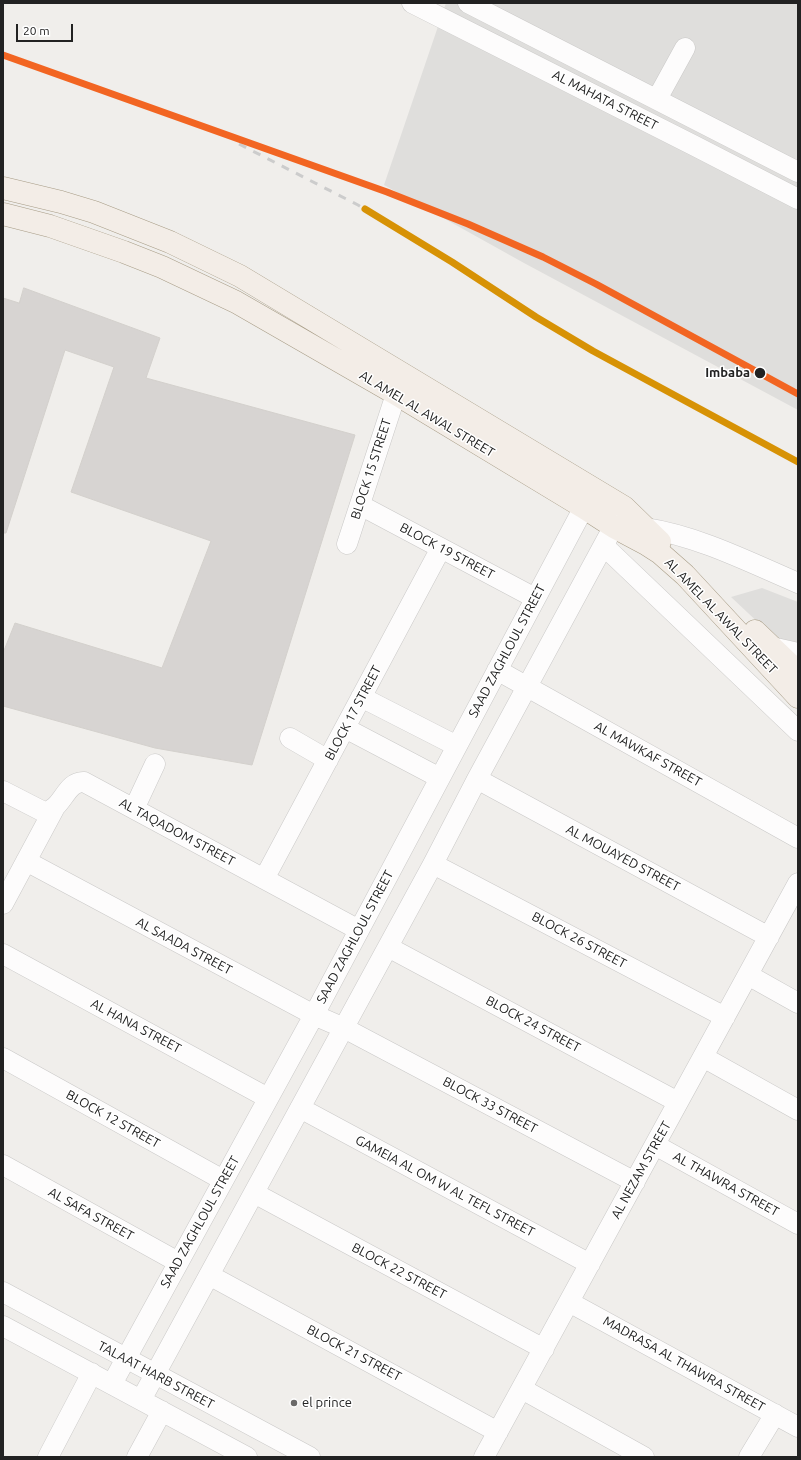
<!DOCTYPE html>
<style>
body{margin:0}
#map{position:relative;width:801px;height:1460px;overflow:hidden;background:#f0eeeb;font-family:Ubuntu,sans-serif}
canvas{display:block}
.frame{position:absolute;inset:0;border:4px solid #222;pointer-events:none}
.scale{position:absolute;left:16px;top:24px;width:57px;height:18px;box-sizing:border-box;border:2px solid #222;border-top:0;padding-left:5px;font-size:12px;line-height:14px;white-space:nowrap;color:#222;-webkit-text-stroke:3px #fff;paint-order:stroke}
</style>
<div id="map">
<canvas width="801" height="1460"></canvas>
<div class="frame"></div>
<div class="scale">20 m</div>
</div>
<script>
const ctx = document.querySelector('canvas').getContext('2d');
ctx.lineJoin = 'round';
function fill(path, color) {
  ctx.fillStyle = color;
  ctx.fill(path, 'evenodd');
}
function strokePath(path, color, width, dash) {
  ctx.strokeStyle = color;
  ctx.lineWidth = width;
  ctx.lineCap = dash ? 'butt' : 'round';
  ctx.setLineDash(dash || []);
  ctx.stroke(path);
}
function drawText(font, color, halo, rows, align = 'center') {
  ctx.font = font + ' Ubuntu,sans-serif';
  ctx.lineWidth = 3;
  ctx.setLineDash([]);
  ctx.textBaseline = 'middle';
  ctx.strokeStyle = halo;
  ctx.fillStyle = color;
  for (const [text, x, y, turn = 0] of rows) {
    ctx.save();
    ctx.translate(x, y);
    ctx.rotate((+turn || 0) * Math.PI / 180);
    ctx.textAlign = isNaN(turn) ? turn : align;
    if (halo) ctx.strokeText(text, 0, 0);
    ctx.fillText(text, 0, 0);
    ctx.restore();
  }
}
fill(new Path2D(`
 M 446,3 L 798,3 L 798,410 L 524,263 L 384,185 Z
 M 762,588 L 798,602 L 798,660 L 731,597 Z`), '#dfdedc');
const building = new Path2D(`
 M 24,288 L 160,338 L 146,378 L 355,435 L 252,765 L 155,748 L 3,706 L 3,653 L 15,623 L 162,668 L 211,541 L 71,492 L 114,367 L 65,350 L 6,533 L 3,533 L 3,298 L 19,303 Z`);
fill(building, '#d7d4d2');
strokePath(building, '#d3d0cc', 1);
const minor = new Path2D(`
 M 412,3 L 693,145 L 798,199
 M 468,3 L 798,172
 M 657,99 L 685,48
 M 360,505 L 535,598
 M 645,528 C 698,536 749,562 798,583
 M 347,544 L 396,394
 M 604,546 L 798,731
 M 767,646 L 798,653
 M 497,670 L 798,838
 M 361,697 L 457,746
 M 345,728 L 440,778
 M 290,738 L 328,760
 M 477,779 L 769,937
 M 3,791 L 44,812 C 63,810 65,781 84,782 L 359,930
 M 134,809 L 155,764
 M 26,861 L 314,1015 L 344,1028 L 635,1182
 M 433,864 L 725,1017
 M 264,879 L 441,548
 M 3,904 L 54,809
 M 388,947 L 678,1102
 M 3,954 L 268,1098
 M 748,975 L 798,1003
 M 703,1057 L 798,1110
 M 3,1058 L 223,1180
 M 300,1108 L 590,1264
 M 655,1145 L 798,1224
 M 3,1165 L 178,1262
 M 254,1193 L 544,1349
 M 209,1275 L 498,1432
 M 3,1292 L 310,1457
 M 569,1302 L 798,1427
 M 3,1326 L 247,1457
 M 112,1384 L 314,1015 L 591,494
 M 522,1389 L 644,1457
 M 141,1400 L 433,864 L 477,779 L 621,513
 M 48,1457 L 92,1373
 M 137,1457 L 162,1411
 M 484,1457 L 798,883
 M 749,1457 L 775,1414`);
const major = new Path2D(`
 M 3,188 L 61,202 L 94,212 L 170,242 L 240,276 L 624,507 L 660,542
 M 3,214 L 50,226 L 124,252 L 162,267 L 236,302 L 396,394 L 583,507 L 614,527 L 646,544 L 660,553 L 685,575 L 798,697
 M 755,631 L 798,672`);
strokePath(minor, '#c9c8c7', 21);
strokePath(major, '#a79c86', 23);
strokePath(minor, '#fdfcfc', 20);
strokePath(major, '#f3ede7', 22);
strokePath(new Path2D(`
 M 3,55 L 387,192 L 468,224 L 543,257 L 596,284 L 798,394
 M 239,144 L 358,205 L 452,262 L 536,317 L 593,351 L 798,462`), '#ccc', 3, [8, 8]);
strokePath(new Path2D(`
 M 3,55 L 387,192 L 468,224 L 543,257 L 596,284 L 798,394`), '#f26522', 7);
strokePath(new Path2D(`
 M 365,209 L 452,262 L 536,317 L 593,351 L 798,462`), '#d79205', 7);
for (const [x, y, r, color] of [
 [760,373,6,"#222"],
 [294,1403,4,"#6a6968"]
]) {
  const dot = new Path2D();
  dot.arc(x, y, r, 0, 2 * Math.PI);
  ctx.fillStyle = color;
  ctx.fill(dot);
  strokePath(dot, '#fff', 1.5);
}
drawText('13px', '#222', '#fff', [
 ["AL MAHATA STREET",605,100,27],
 ["AL AMEL AL AWAL STREET",427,414,31],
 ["BLOCK 15 STREET",371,469,-72],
 ["BLOCK 19 STREET",447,551,28],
 ["AL AMEL AL AWAL STREET",721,616,46],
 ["SAAD ZAGHLOUL STREET",507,651,-62],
 ["BLOCK 17 STREET",353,713,-62],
 ["AL MAWKAF STREET",648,754,29],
 ["AL TAQADOM STREET",177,832,28],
 ["AL MOUAYED STREET",623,858,28],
 ["SAAD ZAGHLOUL STREET",355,937,-62],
 ["BLOCK 26 STREET",579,940,28],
 ["AL SAADA STREET",184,946,28],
 ["BLOCK 24 STREET",533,1024,28],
 ["AL HANA STREET",136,1026,28],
 ["BLOCK 33 STREET",490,1105,28],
 ["BLOCK 12 STREET",113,1119,29],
 ["AL NEZAM STREET",641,1170,-61],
 ["AL THAWRA STREET",726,1184,29],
 ["GAMEIA AL OM W AL TEFL STREET",445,1186,28],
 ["AL SAFA STREET",91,1214,29],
 ["SAAD ZAGHLOUL STREET",200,1222,-61],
 ["BLOCK 22 STREET",399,1271,28],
 ["BLOCK 21 STREET",354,1353,28],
 ["MADRASA AL THAWRA STREET",684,1364,29],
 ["TALAAT HARB STREET",156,1375,28]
]);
drawText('bold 13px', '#222', '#fff', [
 ["Imbaba",750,373]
], 'right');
drawText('13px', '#222', '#fff', [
 ["el prince",302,1403]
], 'left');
</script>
